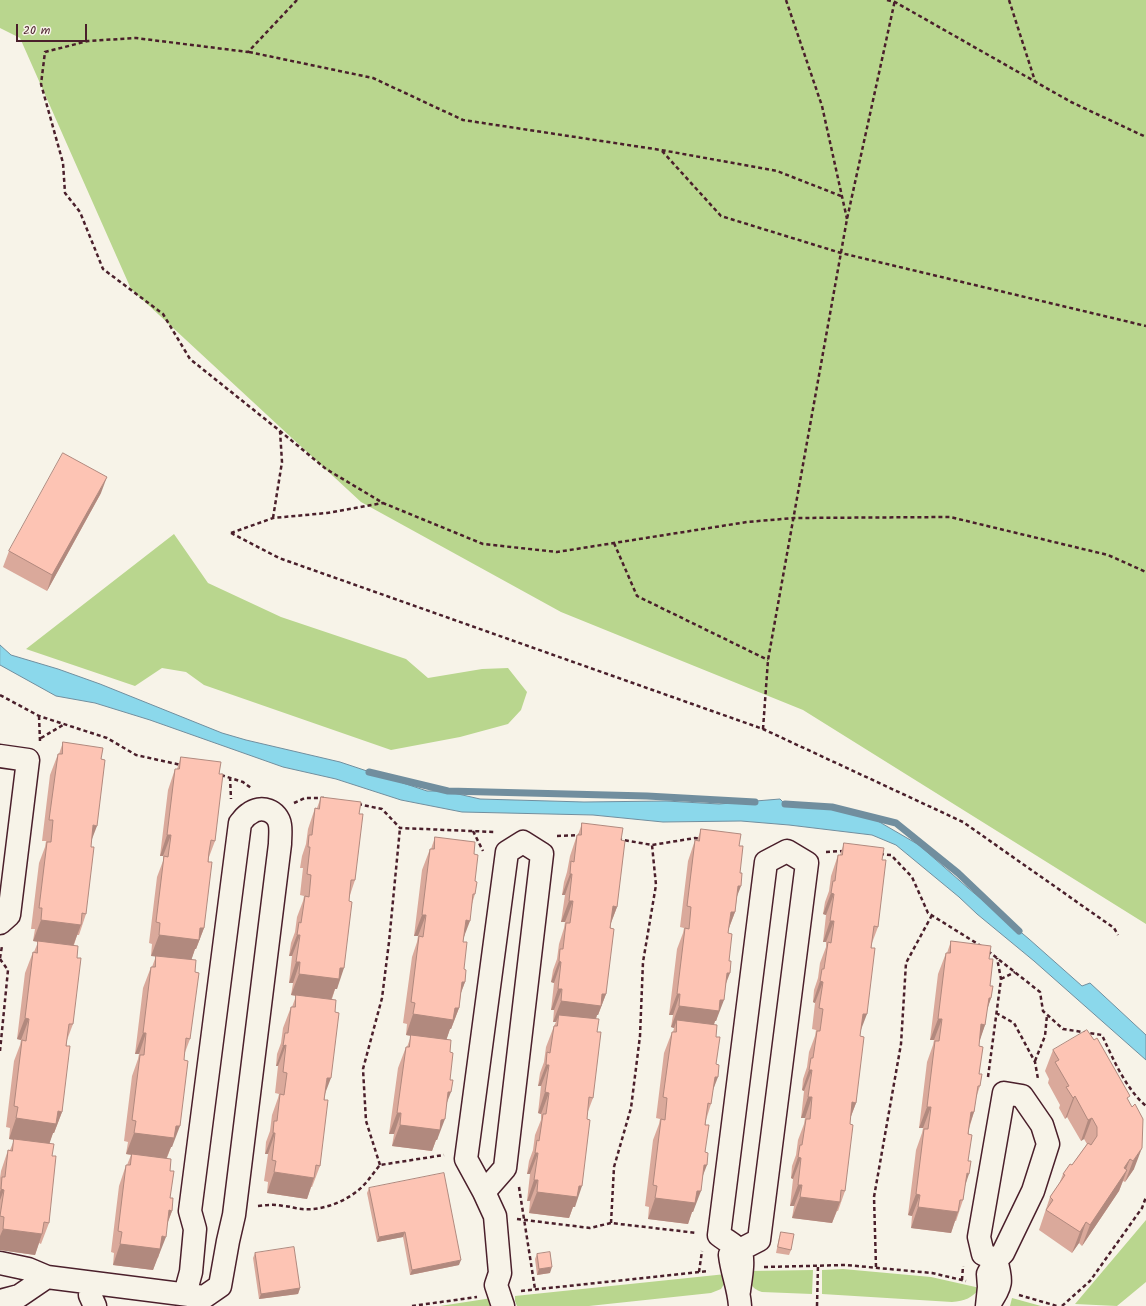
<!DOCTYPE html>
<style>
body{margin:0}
#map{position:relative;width:1146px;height:1306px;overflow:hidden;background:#f7f3e8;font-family:Kalam,sans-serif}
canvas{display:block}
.scale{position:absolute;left:16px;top:24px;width:71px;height:18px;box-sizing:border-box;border:2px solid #4a1f2b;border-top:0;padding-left:5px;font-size:12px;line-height:14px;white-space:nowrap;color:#4a1f2b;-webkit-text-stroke:3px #f7f3e8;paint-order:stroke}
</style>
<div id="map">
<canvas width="1146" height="1306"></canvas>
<div class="scale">20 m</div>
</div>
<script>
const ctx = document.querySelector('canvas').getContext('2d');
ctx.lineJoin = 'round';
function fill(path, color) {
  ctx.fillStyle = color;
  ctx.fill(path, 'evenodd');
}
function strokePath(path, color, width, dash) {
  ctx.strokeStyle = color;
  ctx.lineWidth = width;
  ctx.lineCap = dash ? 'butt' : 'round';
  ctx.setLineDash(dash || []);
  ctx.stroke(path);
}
fill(new Path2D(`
 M 0,0 L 1146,0 L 1146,924 L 803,710 L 561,612 L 361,502 L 131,289 L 20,38 L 0,28 Z
 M 174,534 L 208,583 L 281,617 L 406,659 L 428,678 L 482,669 L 508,668 L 527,692 L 521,710 L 508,724 L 460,737 L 391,750 L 204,685 L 186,672 L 162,668 L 135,686 L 26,649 Z
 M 1146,1220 L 1146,1282 L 1117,1306 L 1075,1304 Z
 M 843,1269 L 931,1277 L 980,1288 C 972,1298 965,1301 952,1302 L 822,1294 L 822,1270 Z
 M 813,1270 L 812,1294 L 762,1292 C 750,1288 750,1283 749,1271 Z
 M 726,1274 L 726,1281 L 721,1289 L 711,1293 L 589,1306 L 517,1306 L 515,1301 L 515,1296 Z
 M 492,1298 L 493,1306 L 440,1306 Z
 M 1012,1298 L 1041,1306 L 1010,1306 Z`), '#b9d68e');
const water = new Path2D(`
 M 0,645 L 11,655 L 58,669 L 100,684 L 222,733 L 246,740 L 340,762 L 427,791 L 445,791 L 480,799 L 584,802 L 666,801 L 719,804 L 780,799 L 784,803 L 875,815 L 876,820 L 919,845 L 968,888 L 1029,939 L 1082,986 L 1090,983 L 1146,1035 L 1146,1060 L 1034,961 L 977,914 L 959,897 L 896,845 L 872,835 L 789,825 L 741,821 L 663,822 L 593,815 L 462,812 L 401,800 L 336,779 L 283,767 L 150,720 L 95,703 L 56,696 L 0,665 Z`);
fill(water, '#8bd8eb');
strokePath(water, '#718e9e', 1);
strokePath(new Path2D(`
 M 369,772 L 448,791 L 647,796 L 755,802
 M 785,804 L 832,807 L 896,823 L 958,873 L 1019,931`), '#718e9e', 7);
const minor = new Path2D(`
 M 0,756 L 28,760 L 9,915 L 0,923
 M 484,1192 L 505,1168 L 542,854 L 523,842 L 507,852 L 466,1159 L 484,1192 L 495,1216 L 500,1273 L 496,1285 L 503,1306
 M 0,1263 L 28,1269 L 47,1277 L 204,1297 L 220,1286 L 228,1241 L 234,1215 L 280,844 C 280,838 281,831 280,825 C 278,811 261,804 249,814 C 245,816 243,820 240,823 L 190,1211 L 195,1229 L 191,1272 L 185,1294
 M 92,1283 L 90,1295 L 95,1306
 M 739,1291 C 740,1282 745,1258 740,1251 C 735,1245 725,1240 719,1235 L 766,862 L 787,851 L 807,863 L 759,1240 L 730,1255 C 732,1273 739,1288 740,1306
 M 0,1301 L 19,1296 L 47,1277
 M 987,1306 L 989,1287 L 988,1274 L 996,1260 L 1003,1253 L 1033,1191 L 1048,1144 L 1042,1125 L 1022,1096 L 1004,1093 L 979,1237 L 983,1254 L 996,1260 C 1003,1284 1001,1285 988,1306`);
strokePath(minor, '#4a1f2b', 25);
strokePath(new Path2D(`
 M 297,0 L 248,52 L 136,38 L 88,41 L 45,52 L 41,84 L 63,163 L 65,193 L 80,212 L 103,269 L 163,314 L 190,359 L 280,431 L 326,469 L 383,503 L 483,544 L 557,552 L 747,522 L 794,518 L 950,517 L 1108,555 L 1146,572
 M 786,0 L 822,106 L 847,219
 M 887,0 L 895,2 L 1071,102 L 1146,137
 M 1009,0 L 1035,81
 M 249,52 L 373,78 L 463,120 L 661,150 L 777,171 L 841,196
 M 662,151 L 721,216 L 841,253 L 1146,326
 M 273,518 L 282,462 L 280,431
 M 231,533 L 279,558 L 763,729 L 963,822 L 1114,928 L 1118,935
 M 231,533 L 273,518 L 327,513 L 383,503
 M 614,543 L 637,596 L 768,660
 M 0,695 L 39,716 L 107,738 L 136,755 L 181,765
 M 39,716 L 40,741
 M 763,729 L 768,660 L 847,219 L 895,0
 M 41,738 L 63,725
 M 221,775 L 243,782 L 251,788
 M 230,777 L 231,799
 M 294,803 L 305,798 L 324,798
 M 358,804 L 382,809 L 400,828 L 494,832
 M 473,831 L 483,851
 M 557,836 L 580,835
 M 618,839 L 652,845 L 695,838 L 700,839
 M 826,852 L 843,851
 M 880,854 L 891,855 L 912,877 L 928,913 L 981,946
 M 988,951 L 1040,992 L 1043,1011 L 1063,1029 L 1102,1035 C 1113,1059 1126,1089 1146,1106
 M 0,958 L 2,946
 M 0,959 L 8,970 L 0,1051
 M 1001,979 L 1015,972
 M 996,1013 L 1014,1023 L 1035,1062 L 1038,1079
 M 1035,1061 L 1045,1036 L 1047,1015
 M 988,1077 L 1001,979 L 997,958
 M 380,1165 L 366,1121 L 363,1069 L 382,998 L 389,942 L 400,828
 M 519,1187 L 535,1289
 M 258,1206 C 267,1205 275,1204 283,1206 C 290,1206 296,1209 302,1209 C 323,1211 347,1201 362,1187 C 369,1180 374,1172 380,1165 L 444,1155
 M 517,1219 L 590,1228 L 611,1223 L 697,1233
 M 611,1223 L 614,1167 L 631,1108 L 640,1036 L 643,962 L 656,885 L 652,845
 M 764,1267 L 846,1265 L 932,1273 L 966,1281
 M 876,1267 L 874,1197 L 901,1044 L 906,963 L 932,915
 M 699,1272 L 702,1251
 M 962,1280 L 963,1266
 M 521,1291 L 709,1271
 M 1019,1295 L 1057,1306
 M 412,1306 L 477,1297
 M 817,1306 L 818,1265
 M 1062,1306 L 1090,1281 L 1142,1208 L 1146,1197`), '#4a1f2b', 2.5, [4, 3]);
strokePath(minor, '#f7f3e8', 22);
fill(new Path2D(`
 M 101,493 L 47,591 L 3,567 L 9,551 Z
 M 63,742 L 91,841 L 86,914 L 79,935 L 77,935 L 74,945 L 77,958 L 73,1024 L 67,1040 L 62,1112 L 54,1133 L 53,1133 L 49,1143 L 52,1156 L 49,1223 L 41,1244 L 39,1243 L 35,1255 L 0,1250 L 0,1178 L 1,1171 L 8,1150 L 10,1150 L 14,1140 L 9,1139 L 10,1128 L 6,1127 L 14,1061 L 20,1045 L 21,1040 L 17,1039 L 25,973 L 33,952 L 34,952 L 38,942 L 33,941 L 35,929 L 31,929 L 39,863 L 45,847 L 46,841 L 42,841 L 50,775 L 58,754 L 59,754 Z
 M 181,757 L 219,774 L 215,841 L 209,857 L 204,928 L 196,949 L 195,949 L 191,960 L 195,972 L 190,1039 L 184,1055 L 172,1147 L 171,1147 L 167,1158 L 170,1171 L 170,1198 L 172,1211 L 168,1222 L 158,1258 L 157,1258 L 153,1270 L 113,1265 L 114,1253 L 111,1252 L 119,1186 L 126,1165 L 127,1165 L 131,1155 L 126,1154 L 128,1142 L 124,1141 L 132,1076 L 138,1059 L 139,1054 L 135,1054 L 143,988 L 151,967 L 152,967 L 156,956 L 151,956 L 152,944 L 149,943 L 157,877 L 163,861 L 163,856 L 160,856 L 168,790 L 175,769 L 177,769 Z
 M 321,797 L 359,814 L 355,880 L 349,898 L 337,989 L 335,989 L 332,999 L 320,1166 L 312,1187 L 311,1187 L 307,1199 L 267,1193 L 268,1182 L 264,1181 L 268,1154 L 265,1154 L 266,1142 L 270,1131 L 272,1115 L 278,1098 L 279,1094 L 275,1093 L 278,1066 L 276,1066 L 277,1054 L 281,1043 L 283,1028 L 291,1007 L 292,1007 L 296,996 L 291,995 L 293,983 L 289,983 L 292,956 L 289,956 L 291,943 L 295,932 L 297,917 L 303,901 L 304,896 L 300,895 L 303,868 L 300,868 L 302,856 L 306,844 L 308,829 L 315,808 L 317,808 Z
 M 582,823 L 621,840 L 617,907 L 611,923 L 606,994 L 598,1015 L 597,1015 L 596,1019 L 597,1032 L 593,1098 L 587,1114 L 575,1207 L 573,1207 L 569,1218 L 529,1213 L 530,1201 L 527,1201 L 530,1174 L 527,1174 L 529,1161 L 533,1150 L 535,1135 L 541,1120 L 541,1114 L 538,1113 L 541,1086 L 538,1086 L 540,1073 L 544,1062 L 546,1047 L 554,1026 L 556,1022 L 553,1022 L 554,1010 L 551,1010 L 554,983 L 551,982 L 553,970 L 557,959 L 559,944 L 564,928 L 565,922 L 561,922 L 565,895 L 562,895 L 564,882 L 567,872 L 570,856 L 577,835 L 578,835 Z
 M 701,829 L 739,846 L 737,897 L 735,912 L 729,928 L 728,933 L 726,984 L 716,1021 L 715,1021 L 714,1025 L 716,1037 L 713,1089 L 711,1104 L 706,1120 L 702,1177 L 693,1212 L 692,1212 L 688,1224 L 648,1219 L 649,1207 L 645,1206 L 653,1140 L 659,1124 L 660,1119 L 656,1118 L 664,1053 L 672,1032 L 673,1032 L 674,1028 L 671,1027 L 673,1015 L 669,1015 L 677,949 L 683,933 L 684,928 L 680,927 L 688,861 L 695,840 L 697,841 Z
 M 435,837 L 474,854 L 475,894 L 472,904 L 464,937 L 463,942 L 464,969 L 465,982 L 461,993 L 459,1008 L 451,1029 L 450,1029 L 446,1040 L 450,1052 L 447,1103 L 437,1140 L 436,1140 L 432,1151 L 392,1146 L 394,1134 L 389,1134 L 398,1068 L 406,1047 L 407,1047 L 411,1036 L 406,1035 L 407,1024 L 403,1023 L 412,957 L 417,942 L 418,936 L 414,936 L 422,870 L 430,849 L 431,849 Z
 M 844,843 L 882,860 L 878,927 L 872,943 L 860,1036 L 856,1103 L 850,1119 L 850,1124 L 845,1191 L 838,1211 L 837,1211 L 832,1223 L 792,1218 L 794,1206 L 790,1206 L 793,1179 L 791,1178 L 792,1166 L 796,1155 L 798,1140 L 804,1124 L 805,1118 L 801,1118 L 804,1091 L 802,1090 L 803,1079 L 807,1067 L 809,1052 L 815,1036 L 816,1030 L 812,1029 L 815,1003 L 813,1002 L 814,990 L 818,978 L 820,963 L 826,947 L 826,942 L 823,942 L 826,915 L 823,914 L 825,902 L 829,891 L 831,876 L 838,855 L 840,855 Z
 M 951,941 L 989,959 L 990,986 L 991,998 L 987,1010 L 985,1025 L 979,1041 L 979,1074 L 980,1086 L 976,1098 L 974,1112 L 969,1129 L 965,1185 L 963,1200 L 956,1221 L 955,1221 L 951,1233 L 911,1228 L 912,1216 L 908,1215 L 916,1150 L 922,1133 L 923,1128 L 919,1128 L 927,1062 L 933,1045 L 934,1040 L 930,1040 L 938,974 L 946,953 L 947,953 Z
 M 1053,1050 L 1128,1101 L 1134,1169 L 1125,1182 L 1123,1181 L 1119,1191 L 1082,1246 L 1079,1243 L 1072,1253 L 1039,1230 L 1050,1197 L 1059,1184 L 1063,1174 L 1072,1165 L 1087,1144 L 1084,1139 L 1081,1141 L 1067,1117 L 1065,1119 L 1059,1108 L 1060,1105 L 1048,1083 L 1049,1079 L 1045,1071 Z
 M 369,1188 L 459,1265 L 410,1275 L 403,1237 L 377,1242 L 367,1193 Z
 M 781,1232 L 791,1250 L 789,1255 L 776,1253 L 779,1238 Z
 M 255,1253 L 300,1288 L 298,1294 L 259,1299 L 253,1258 Z
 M 537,1254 L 550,1273 L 537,1275 L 535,1259 Z`), '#daa99b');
fill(new Path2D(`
 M 107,477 L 101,493 L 47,591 L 52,575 Z
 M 93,825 L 97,826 L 89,847 Z
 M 167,835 L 171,835 L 163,856 L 160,856 Z
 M 570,874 L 572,874 L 565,895 L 562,895 Z
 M 738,886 L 741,886 L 733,907 Z
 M 831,893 L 834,894 L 826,915 L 823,914 Z
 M 569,901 L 573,901 L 565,922 L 561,922 Z
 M 613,906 L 617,907 L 609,928 Z
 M 731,912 L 735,912 L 727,933 Z
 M 422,915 L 426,915 L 418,936 L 414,936 Z
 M 41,920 L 81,925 L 73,946 L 33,941 Z
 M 466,920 L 470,921 L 462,942 Z
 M 830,921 L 834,921 L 826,942 L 823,942 Z
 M 200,928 L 204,928 L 196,949 L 195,949 L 191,961 L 151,956 L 159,935 Z
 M 297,935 L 300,935 L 292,956 L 289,956 Z
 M 559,961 L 561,962 L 554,983 L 551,982 Z
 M 296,962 L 300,962 L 293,983 L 289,983 Z
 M 340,968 L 344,968 L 337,989 L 335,989 L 331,1000 L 291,995 L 299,974 Z
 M 727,973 L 730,973 L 722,994 Z
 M 820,981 L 823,982 L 815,1003 L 813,1002 Z
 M 462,982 L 465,982 L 457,1003 Z
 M 558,989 L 562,989 L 554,1010 L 551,1010 Z
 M 602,994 L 606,994 L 598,1015 L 597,1015 L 593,1027 L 559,1015 L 556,1022 L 553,1022 L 561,1001 Z
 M 677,994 L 680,994 L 673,1015 L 669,1015 Z
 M 989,998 L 991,998 L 984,1019 Z
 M 720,1000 L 724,1000 L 716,1021 L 715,1021 L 711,1032 L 677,1020 L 674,1028 L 671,1027 L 679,1006 Z
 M 455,1008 L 459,1008 L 451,1029 L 450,1029 L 446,1041 L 406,1035 L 413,1014 Z
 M 863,1014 L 867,1014 L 859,1035 Z
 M 25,1018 L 29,1019 L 21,1040 L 17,1039 Z
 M 938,1019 L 942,1019 L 934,1040 L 930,1040 Z
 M 981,1024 L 985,1025 L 978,1046 Z
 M 143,1033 L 146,1033 L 139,1054 L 135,1054 Z
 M 286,1045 L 278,1066 L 276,1066 L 283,1046 Z
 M 546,1065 L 549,1065 L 541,1086 L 538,1086 Z
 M 809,1070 L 812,1070 L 804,1091 L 802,1090 Z
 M 715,1077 L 718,1077 L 710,1098 Z
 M 327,1078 L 331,1078 L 323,1099 Z
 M 448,1092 L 451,1092 L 443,1113 Z
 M 545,1092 L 549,1093 L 541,1114 L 538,1113 Z
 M 1075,1096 L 1067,1117 L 1065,1119 L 1073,1098 Z
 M 808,1097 L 812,1097 L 805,1118 L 801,1118 Z
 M 852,1102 L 856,1103 L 848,1124 Z
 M 927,1107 L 931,1107 L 923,1128 L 919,1128 Z
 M 58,1111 L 62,1112 L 54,1133 L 53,1133 L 49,1145 L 9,1139 L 16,1118 Z
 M 971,1112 L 974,1112 L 967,1133 Z
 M 397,1113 L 401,1113 L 394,1134 L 389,1134 Z
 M 1092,1118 L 1084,1139 L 1081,1141 L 1088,1120 Z
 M 445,1119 L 437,1140 L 436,1140 L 432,1151 L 392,1146 L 400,1125 L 441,1120 Z
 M 176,1126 L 180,1126 L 172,1147 L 171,1147 L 166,1159 L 126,1154 L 134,1133 Z
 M 273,1133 L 275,1133 L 268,1154 L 265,1154 Z
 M 1142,1148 L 1134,1169 L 1125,1182 L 1133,1161 Z
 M 535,1153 L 538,1153 L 530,1174 L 527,1174 Z
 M 798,1157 L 801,1158 L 793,1179 L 791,1178 Z
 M 1130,1159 L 1124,1174 L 1127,1170 L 1119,1191 L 1082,1246 L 1090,1225 Z
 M 704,1165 L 707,1165 L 699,1186 Z
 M 274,1172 L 314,1178 L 307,1199 L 267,1193 Z
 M 967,1173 L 969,1174 L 962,1195 Z
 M 534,1180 L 538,1180 L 530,1201 L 527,1201 Z
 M 798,1185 L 802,1185 L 794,1206 L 790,1206 Z
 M 579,1186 L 582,1186 L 575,1207 L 573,1207 L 569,1218 L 529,1213 L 537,1192 Z
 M 1,1189 L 4,1190 L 0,1200 L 0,1192 Z
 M 697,1191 L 701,1191 L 693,1212 L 692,1212 L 688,1224 L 648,1219 L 655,1198 Z
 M 916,1194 L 920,1195 L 912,1216 L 908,1215 Z
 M 800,1197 L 840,1202 L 832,1223 L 792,1218 Z
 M 918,1207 L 958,1212 L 951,1233 L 911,1228 Z
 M 169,1210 L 172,1211 L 164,1232 Z
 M 1086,1222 L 1079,1243 L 1072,1253 L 1080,1232 Z
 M 3,1229 L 42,1234 L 35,1255 L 0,1250 L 0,1236 Z
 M 405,1232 L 403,1237 L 377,1242 L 379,1237 Z
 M 162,1236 L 166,1237 L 153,1270 L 113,1265 L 120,1244 Z
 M 461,1260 L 459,1265 L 410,1275 L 412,1270 Z
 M 552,1267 L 550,1273 L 537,1275 L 539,1269 Z
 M 300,1288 L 298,1294 L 259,1299 L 261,1294 Z`), '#b1897e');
const building = new Path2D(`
 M 63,453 L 107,477 L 52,575 L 9,551 Z
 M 63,742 L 103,748 L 101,759 L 105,760 L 97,826 L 93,825 L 91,847 L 94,847 L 86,914 L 82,913 L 81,925 L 41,920 L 42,908 L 39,908 L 47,842 L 51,842 L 53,820 L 49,820 L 58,754 L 62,754 Z
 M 181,757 L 221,762 L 219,774 L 223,774 L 215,841 L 211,840 L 209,852 L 208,862 L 212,862 L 204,928 L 200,928 L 199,940 L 159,935 L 160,923 L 156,922 L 164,856 L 168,857 L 171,835 L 167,835 L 175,769 L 179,769 Z
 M 321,797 L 361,802 L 359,814 L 363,814 L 355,880 L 351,880 L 349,901 L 352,902 L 344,968 L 340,968 L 339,979 L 299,974 L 300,962 L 296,962 L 300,935 L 297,935 L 299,922 L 301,923 L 305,896 L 309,897 L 311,875 L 307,874 L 310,847 L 308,847 L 309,835 L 312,835 L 315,808 L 319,809 Z
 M 582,823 L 623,828 L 621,840 L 625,841 L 617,907 L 613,906 L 610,928 L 614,929 L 606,994 L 602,994 L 601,1006 L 561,1001 L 562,989 L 558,989 L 561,962 L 559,961 L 560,949 L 563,949 L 566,923 L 570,923 L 573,901 L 569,901 L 572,874 L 570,874 L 571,861 L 574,862 L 577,835 L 581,835 Z
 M 701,829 L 741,834 L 739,846 L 743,846 L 740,873 L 742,873 L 741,886 L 738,886 L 735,912 L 731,912 L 728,933 L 732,934 L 729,961 L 731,961 L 730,973 L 727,973 L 724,1000 L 720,1000 L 719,1011 L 679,1006 L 680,994 L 677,994 L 685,928 L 689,929 L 691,907 L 687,906 L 695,840 L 699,841 Z
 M 435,837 L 475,842 L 474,854 L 478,855 L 475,881 L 477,882 L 475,894 L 473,894 L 470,921 L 466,920 L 463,942 L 467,942 L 464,969 L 466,970 L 465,982 L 462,982 L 459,1008 L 455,1008 L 453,1020 L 413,1014 L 415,1003 L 411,1002 L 419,936 L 423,937 L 426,915 L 422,915 L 430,849 L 434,849 Z
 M 844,843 L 884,848 L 882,860 L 886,860 L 878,927 L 874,926 L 871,948 L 875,948 L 867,1014 L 863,1014 L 860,1036 L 864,1037 L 856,1103 L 852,1102 L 850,1124 L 853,1125 L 845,1191 L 841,1190 L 840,1202 L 800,1197 L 802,1185 L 798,1185 L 801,1158 L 798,1157 L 800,1145 L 802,1145 L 806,1119 L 810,1119 L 812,1097 L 808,1097 L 812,1070 L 809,1070 L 811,1058 L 813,1058 L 817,1031 L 820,1031 L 823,1009 L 819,1008 L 823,982 L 820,981 L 822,969 L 824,969 L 828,942 L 831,943 L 834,921 L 830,921 L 834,894 L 831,893 L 833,881 L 835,881 L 838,855 L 842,855 Z
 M 38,941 L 78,946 L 77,958 L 81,958 L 73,1024 L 69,1024 L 66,1046 L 70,1046 L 62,1112 L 58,1111 L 56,1124 L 16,1118 L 18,1107 L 14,1106 L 22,1040 L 26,1041 L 29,1019 L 25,1018 L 33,952 L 37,953 Z
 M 951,941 L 991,946 L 989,959 L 993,959 L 990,986 L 993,986 L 991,998 L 989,998 L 985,1025 L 981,1024 L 979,1046 L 983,1047 L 979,1074 L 982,1074 L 980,1086 L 978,1086 L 974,1112 L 971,1112 L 968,1134 L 972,1135 L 968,1161 L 971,1161 L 969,1174 L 967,1173 L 963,1200 L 960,1200 L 958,1212 L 918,1207 L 920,1195 L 916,1194 L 924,1129 L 928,1129 L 931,1107 L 927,1107 L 935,1041 L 939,1041 L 942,1019 L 938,1019 L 946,953 L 950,953 Z
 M 156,956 L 196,960 L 195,972 L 199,973 L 190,1039 L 186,1038 L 184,1060 L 188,1061 L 180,1126 L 176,1126 L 174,1138 L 134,1133 L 136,1121 L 132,1120 L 140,1055 L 144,1055 L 146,1033 L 143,1033 L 151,967 L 155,967 Z
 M 296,995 L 336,1000 L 335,1012 L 339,1013 L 331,1078 L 327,1078 L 324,1100 L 328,1100 L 320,1166 L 316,1165 L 314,1178 L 274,1172 L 276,1161 L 272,1160 L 275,1133 L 273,1133 L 274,1121 L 277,1121 L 280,1094 L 284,1095 L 287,1073 L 283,1072 L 286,1045 L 283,1046 L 285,1033 L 288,1033 L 291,1007 L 295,1007 Z
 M 559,1015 L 599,1019 L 597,1032 L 601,1032 L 593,1098 L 589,1097 L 587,1119 L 590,1120 L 582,1186 L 579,1186 L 577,1197 L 537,1192 L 538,1180 L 534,1180 L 538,1153 L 535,1153 L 537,1140 L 539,1141 L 543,1114 L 546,1114 L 549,1093 L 545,1092 L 549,1065 L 546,1065 L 547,1052 L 550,1053 L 554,1026 L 557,1026 Z
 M 677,1020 L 717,1025 L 716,1037 L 720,1037 L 716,1064 L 719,1065 L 718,1077 L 715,1077 L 711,1104 L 708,1103 L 705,1125 L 709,1125 L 705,1152 L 708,1153 L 707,1165 L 704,1165 L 701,1191 L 697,1191 L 695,1203 L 655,1198 L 657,1186 L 653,1185 L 661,1119 L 665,1120 L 667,1098 L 663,1097 L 672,1032 L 676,1032 Z
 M 1087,1030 L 1094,1040 L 1097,1038 L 1130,1096 L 1127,1098 L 1132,1107 L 1135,1104 L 1143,1119 L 1142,1148 L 1133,1161 L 1130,1159 L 1124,1168 L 1127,1170 L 1090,1225 L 1086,1222 L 1080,1232 L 1046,1210 L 1053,1200 L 1050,1197 L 1065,1175 L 1063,1174 L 1070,1164 L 1072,1165 L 1088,1143 L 1091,1145 L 1097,1136 L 1097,1127 L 1092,1118 L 1088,1120 L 1075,1096 L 1073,1098 L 1066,1087 L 1069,1086 L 1055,1062 L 1059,1060 L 1053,1050 Z
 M 411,1035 L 451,1040 L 450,1052 L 453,1053 L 450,1080 L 453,1080 L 451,1092 L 448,1092 L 445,1119 L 441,1120 L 440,1130 L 400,1125 L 401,1113 L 397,1113 L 406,1047 L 409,1047 Z
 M 14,1139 L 54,1144 L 52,1156 L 56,1156 L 49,1223 L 44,1222 L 42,1234 L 3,1229 L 4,1217 L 0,1216 L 4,1190 L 1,1189 L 2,1177 L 5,1177 L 8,1150 L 12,1151 Z
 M 132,1154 L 171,1159 L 170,1171 L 174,1171 L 170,1198 L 173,1198 L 172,1211 L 169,1210 L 166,1237 L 162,1236 L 160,1249 L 120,1244 L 122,1232 L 118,1231 L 126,1165 L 130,1165 Z
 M 444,1173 L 461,1260 L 412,1270 L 405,1232 L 379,1237 L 369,1188 Z
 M 781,1232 L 794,1234 L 791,1250 L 778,1247 Z
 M 294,1247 L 300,1288 L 261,1294 L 255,1253 Z
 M 550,1252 L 552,1267 L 539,1269 L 537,1254 Z`);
fill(building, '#fdc4b4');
strokePath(building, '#b1897e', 1);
</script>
